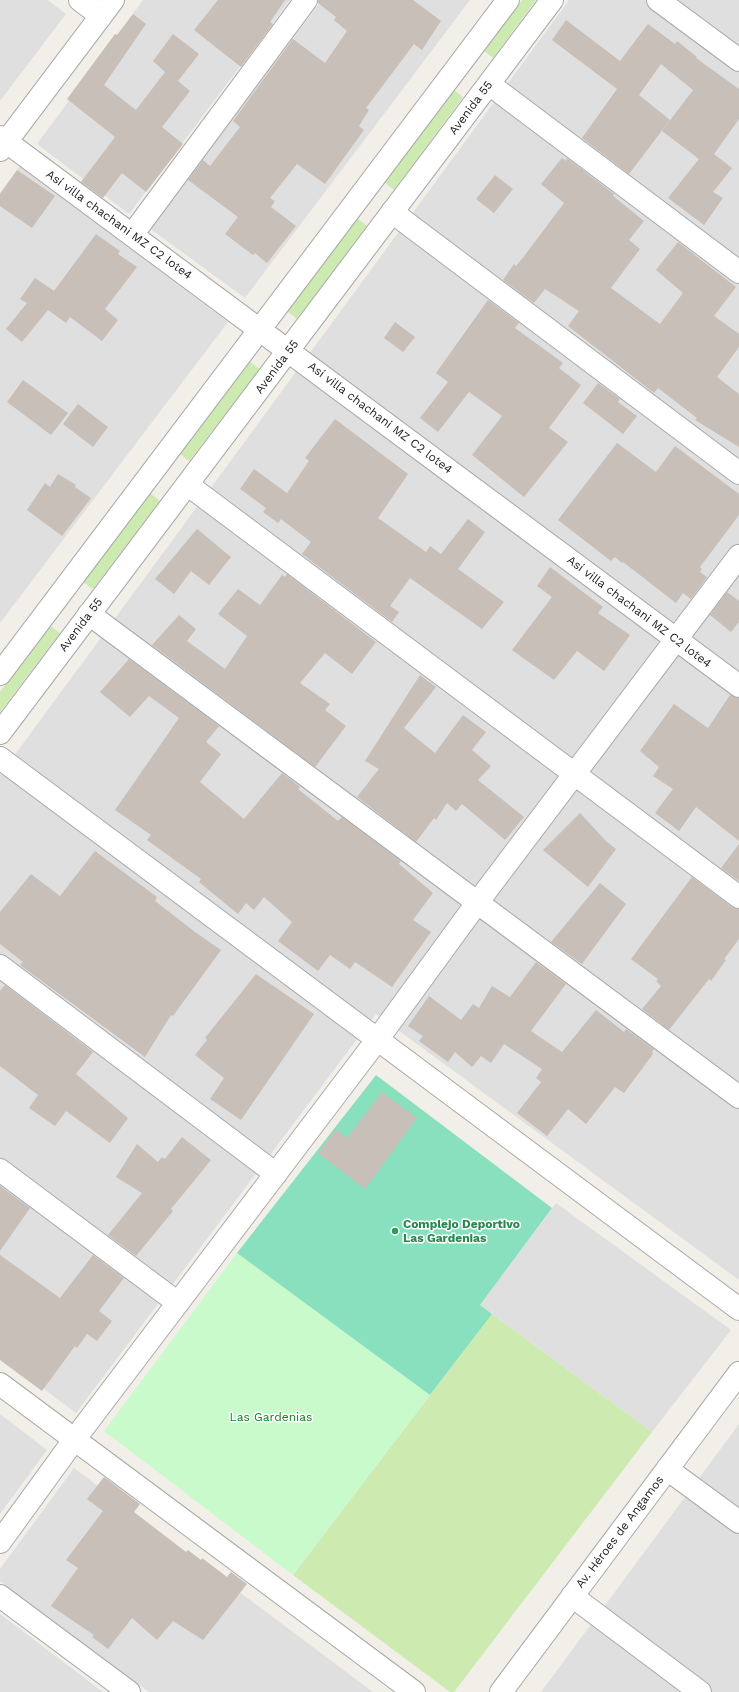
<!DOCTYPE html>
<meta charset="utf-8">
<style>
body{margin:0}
canvas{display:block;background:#f2efe9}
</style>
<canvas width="739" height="1692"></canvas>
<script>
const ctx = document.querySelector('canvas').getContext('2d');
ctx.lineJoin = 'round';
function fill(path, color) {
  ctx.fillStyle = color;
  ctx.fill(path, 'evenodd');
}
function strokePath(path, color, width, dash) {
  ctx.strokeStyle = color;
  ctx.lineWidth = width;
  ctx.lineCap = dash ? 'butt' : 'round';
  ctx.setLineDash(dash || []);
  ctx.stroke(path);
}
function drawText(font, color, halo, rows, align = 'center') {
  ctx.font = font + ' "Work Sans",sans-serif';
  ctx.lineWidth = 3;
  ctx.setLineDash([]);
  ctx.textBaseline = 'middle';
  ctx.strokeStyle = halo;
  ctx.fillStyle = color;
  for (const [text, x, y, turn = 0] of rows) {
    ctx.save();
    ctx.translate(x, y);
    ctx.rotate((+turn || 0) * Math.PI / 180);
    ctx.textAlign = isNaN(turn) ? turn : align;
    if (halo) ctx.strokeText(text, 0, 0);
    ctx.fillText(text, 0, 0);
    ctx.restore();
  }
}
fill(new Path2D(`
 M 0,0 L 48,0 L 66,14 L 0,101 Z
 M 143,0 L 290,0 L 129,214 L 37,144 Z
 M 322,0 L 470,0 L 245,298 L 149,228 Z
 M 569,0 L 739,0 L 739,1280 L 376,1014 L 76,1413 L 0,1356 L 0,775 Z
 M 20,166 L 228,322 L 0,623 L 0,193 Z
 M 556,1203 L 731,1330 L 652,1432 L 480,1305 Z
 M 0,1414 L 47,1450 L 0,1514 Z
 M 739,1424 L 739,1692 L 541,1692 Z
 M 74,1468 L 373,1692 L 149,1692 L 0,1581 L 0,1569 Z
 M 0,1614 L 103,1692 L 0,1692 Z`), '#e0dfdf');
fill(new Path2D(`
 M 522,0 L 536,0 L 493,58 L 483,50 Z
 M 454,90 L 463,97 L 394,190 L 384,182 Z
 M 357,218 L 367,226 L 297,319 L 287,311 Z
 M 250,362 L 260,369 L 189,461 L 180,454 Z
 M 150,493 L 160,501 L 93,589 L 83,582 Z
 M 50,626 L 60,633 L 0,712 L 0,692 Z
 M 492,1314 L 652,1432 L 454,1692 L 450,1692 L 293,1575 Z`), '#cdebb0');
fill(new Path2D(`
 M 237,1253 L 430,1395 L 293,1575 L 104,1431 Z`), '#c8facc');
fill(new Path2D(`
 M 376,1075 L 552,1208 L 480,1305 L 492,1314 L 430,1395 L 237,1253 Z`), '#88e0be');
fill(new Path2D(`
 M 218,0 L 285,0 L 270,22 L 273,24 L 241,67 L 194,30 Z
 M 318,0 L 413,0 L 441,21 L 422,50 L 414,44 L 366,108 L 369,110 L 359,126 L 364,130 L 325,184 L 297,164 L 270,198 L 275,201 L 271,207 L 296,226 L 267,263 L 255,253 L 253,255 L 225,234 L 238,217 L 188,180 L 203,160 L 210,166 L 240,127 L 233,121 L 293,39 L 325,63 L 347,31 L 334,20 L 336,17 L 318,3 Z
 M 133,14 L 146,24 L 104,85 L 136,110 L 165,72 L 153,61 L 173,34 L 199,54 L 178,81 L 190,91 L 162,127 L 183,144 L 146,192 L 122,173 L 103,198 L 81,182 L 115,137 L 67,99 L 115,34 L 117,35 Z
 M 566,20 L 620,61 L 648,24 L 675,44 L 677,41 L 697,57 L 696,58 L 739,89 L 739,119 L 714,154 L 732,168 L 713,192 L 723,198 L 704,225 L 668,198 L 699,159 L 662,131 L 693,90 L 661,64 L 639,95 L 670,120 L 629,174 L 582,138 L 617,89 L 552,40 Z
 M 562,158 L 566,161 L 567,158 L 614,194 L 613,196 L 644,221 L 629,240 L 640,249 L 611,288 L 660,324 L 683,293 L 656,270 L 678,242 L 736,287 L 714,316 L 739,334 L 739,347 L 717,377 L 739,394 L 739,447 L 695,420 L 697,418 L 658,388 L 654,393 L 568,326 L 579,311 L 545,289 L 534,303 L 503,280 L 514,264 L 516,266 L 525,255 L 564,203 L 541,184 Z
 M 17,170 L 55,196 L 32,228 L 0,206 L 0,194 Z
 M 495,175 L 513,189 L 494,213 L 476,199 Z
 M 96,234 L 120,251 L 118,254 L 137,267 L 105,309 L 118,320 L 102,341 L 70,317 L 66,323 L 48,310 L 22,342 L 6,329 L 27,303 L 20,299 L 35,278 L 54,291 Z
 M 488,300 L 519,323 L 515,328 L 563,363 L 559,368 L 581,385 L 549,428 L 568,442 L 524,497 L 472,455 L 502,416 L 469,392 L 438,432 L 420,418 L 448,382 L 436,373 Z
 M 395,322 L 415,337 L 403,352 L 384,338 Z
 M 23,380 L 68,413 L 51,435 L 7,402 Z
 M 598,383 L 620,399 L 618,402 L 637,416 L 623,434 L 583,403 Z
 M 78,404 L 108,427 L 93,447 L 63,424 Z
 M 335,419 L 408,474 L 378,518 L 426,552 L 430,546 L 441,554 L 468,519 L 485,532 L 458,569 L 504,602 L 482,629 L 410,578 L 390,606 L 399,612 L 392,622 L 302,554 L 311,542 L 281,519 L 278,523 L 263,512 L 266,508 L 240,489 L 254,469 L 287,493 L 309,461 L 305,458 Z
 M 617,443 L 656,472 L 675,446 L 739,494 L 739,515 L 700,567 L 702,569 L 700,572 L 707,577 L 691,599 L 683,593 L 676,603 L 623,562 L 622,563 L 615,557 L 611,561 L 558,520 Z
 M 58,474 L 76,485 L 75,487 L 91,498 L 62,536 L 27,510 L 45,483 L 50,487 Z
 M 197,529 L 231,557 L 209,585 L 191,571 L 174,594 L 155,579 Z
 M 550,567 L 603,607 L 598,613 L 630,635 L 604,671 L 577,651 L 554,680 L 512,650 L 552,597 L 537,586 Z
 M 287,574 L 376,642 L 352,674 L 325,653 L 300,683 L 330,704 L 325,710 L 346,726 L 315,767 L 152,645 L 179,615 L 196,629 L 187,641 L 225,669 L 247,636 L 218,614 L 238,589 L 260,605 L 282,575 L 285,577 Z
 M 727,592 L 739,601 L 739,622 L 731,632 L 710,615 Z
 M 129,659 L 219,726 L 206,742 L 221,754 L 200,782 L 244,819 L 282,773 L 300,787 L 298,789 L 338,821 L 342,817 L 401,861 L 399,864 L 433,893 L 413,920 L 431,932 L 392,987 L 355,962 L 350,969 L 330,955 L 318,971 L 278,941 L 292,922 L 264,897 L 254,910 L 246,903 L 238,914 L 199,882 L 201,879 L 147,840 L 151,835 L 115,810 L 179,718 L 149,696 L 130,717 L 100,692 Z
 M 420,675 L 436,687 L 404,728 L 435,753 L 463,715 L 486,732 L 472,750 L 491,766 L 478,780 L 524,817 L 505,840 L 462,804 L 456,811 L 447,803 L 436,820 L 434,818 L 416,842 L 357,797 L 379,769 L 365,761 Z
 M 730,695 L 739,698 L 739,841 L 696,807 L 679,831 L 655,813 L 673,789 L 653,776 L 659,767 L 640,751 L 674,704 L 708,728 Z
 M 580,813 L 606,841 L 616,849 L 588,887 L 543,850 Z
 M 739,844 L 739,881 L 721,868 Z
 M 95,851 L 157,897 L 155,901 L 195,932 L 221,950 L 173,1016 L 171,1015 L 145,1057 L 20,965 L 23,962 L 0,944 L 0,912 L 31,874 L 60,896 Z
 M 692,877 L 732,907 L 739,909 L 739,939 L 724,959 L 726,960 L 711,981 L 709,979 L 669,1030 L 642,1009 L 661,986 L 656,981 L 658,979 L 631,959 Z
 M 600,883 L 626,904 L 582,964 L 551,942 Z
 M 536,962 L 566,984 L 531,1031 L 562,1052 L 596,1010 L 624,1032 L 626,1029 L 654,1049 L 652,1052 L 653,1054 L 624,1093 L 615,1087 L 586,1124 L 568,1109 L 547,1136 L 517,1113 L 541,1082 L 536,1078 L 542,1069 L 504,1044 L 491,1063 L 481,1056 L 472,1067 L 455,1052 L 448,1062 L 419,1041 L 423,1036 L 408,1026 L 429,996 L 461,1020 L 473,1004 L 479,1008 L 492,986 L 510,997 Z
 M 256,974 L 314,1014 L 241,1120 L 210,1099 L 224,1078 L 195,1055 L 207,1040 L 205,1038 Z
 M 5,985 L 93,1052 L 76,1074 L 128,1118 L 110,1143 L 66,1111 L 55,1126 L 29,1108 L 38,1095 L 0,1066 L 0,991 Z
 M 382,1092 L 417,1118 L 365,1189 L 318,1153 L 336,1129 L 347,1138 Z
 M 182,1137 L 211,1160 L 171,1209 L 173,1211 L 136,1256 L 108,1235 L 142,1193 L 116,1177 L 137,1144 L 158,1162 L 162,1157 L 165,1159 Z
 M 0,1186 L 30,1208 L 0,1251 Z
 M 0,1255 L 60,1298 L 93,1255 L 124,1278 L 99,1311 L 112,1321 L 97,1341 L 87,1334 L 77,1348 L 75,1346 L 42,1391 L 0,1360 Z
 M 104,1477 L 140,1504 L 134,1512 L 186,1552 L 188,1550 L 201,1560 L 202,1558 L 227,1577 L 231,1572 L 247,1584 L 203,1640 L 173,1621 L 157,1640 L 132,1618 L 108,1649 L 92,1637 L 94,1635 L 51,1606 L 78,1568 L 66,1560 L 103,1511 L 87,1499 Z`), '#c7bfb8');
const minor = new Path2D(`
 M 80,0 L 101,16
 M 489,84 L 739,272
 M 0,137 L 739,686
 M 0,150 L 113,0
 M 392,212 L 739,473
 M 132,235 L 306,0
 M 188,485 L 739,897
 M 89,614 L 739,1097
 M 0,758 L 739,1309
 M 0,966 L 276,1174
 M 0,1170 L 178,1303
 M 0,1384 L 414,1692
 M 667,1469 L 739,1522
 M 0,1542 L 74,1440 L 377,1040 L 477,903 L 739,556
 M 0,1596 L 129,1692
 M 572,1596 L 700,1692
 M 501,1692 L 739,1373`);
const tertiary = new Path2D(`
 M 658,0 L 739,60
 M 0,674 L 508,0
 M 0,733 L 552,0`);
strokePath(minor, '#a9a9a9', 24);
strokePath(tertiary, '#a9a9a9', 24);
strokePath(minor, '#fff', 22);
strokePath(tertiary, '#fff', 22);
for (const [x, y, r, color] of [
 [395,1231,4,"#2e9e5b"]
]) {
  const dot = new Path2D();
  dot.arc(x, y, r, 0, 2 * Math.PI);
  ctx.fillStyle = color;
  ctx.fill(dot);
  strokePath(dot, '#fff', 1.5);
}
drawText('12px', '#222', '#fff', [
 ["Avenida 55",471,108,-53],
 ["Así villa chachani MZ C2 lote4",119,225,36],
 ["Avenida 55",277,367,-53],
 ["Así villa chachani MZ C2 lote4",380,418,37],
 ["Así villa chachani MZ C2 lote4",639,612,37],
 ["Avenida 55",81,625,-53],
 ["Av. Héroes de Angamos",620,1532,-53]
]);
drawText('bold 12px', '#27864d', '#fff', [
 ["Complejo Deportivo",403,1224],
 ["Las Gardenias",403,1238]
], 'left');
drawText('12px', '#0c8416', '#fff', [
 ["Las Gardenias",271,1417]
]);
</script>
